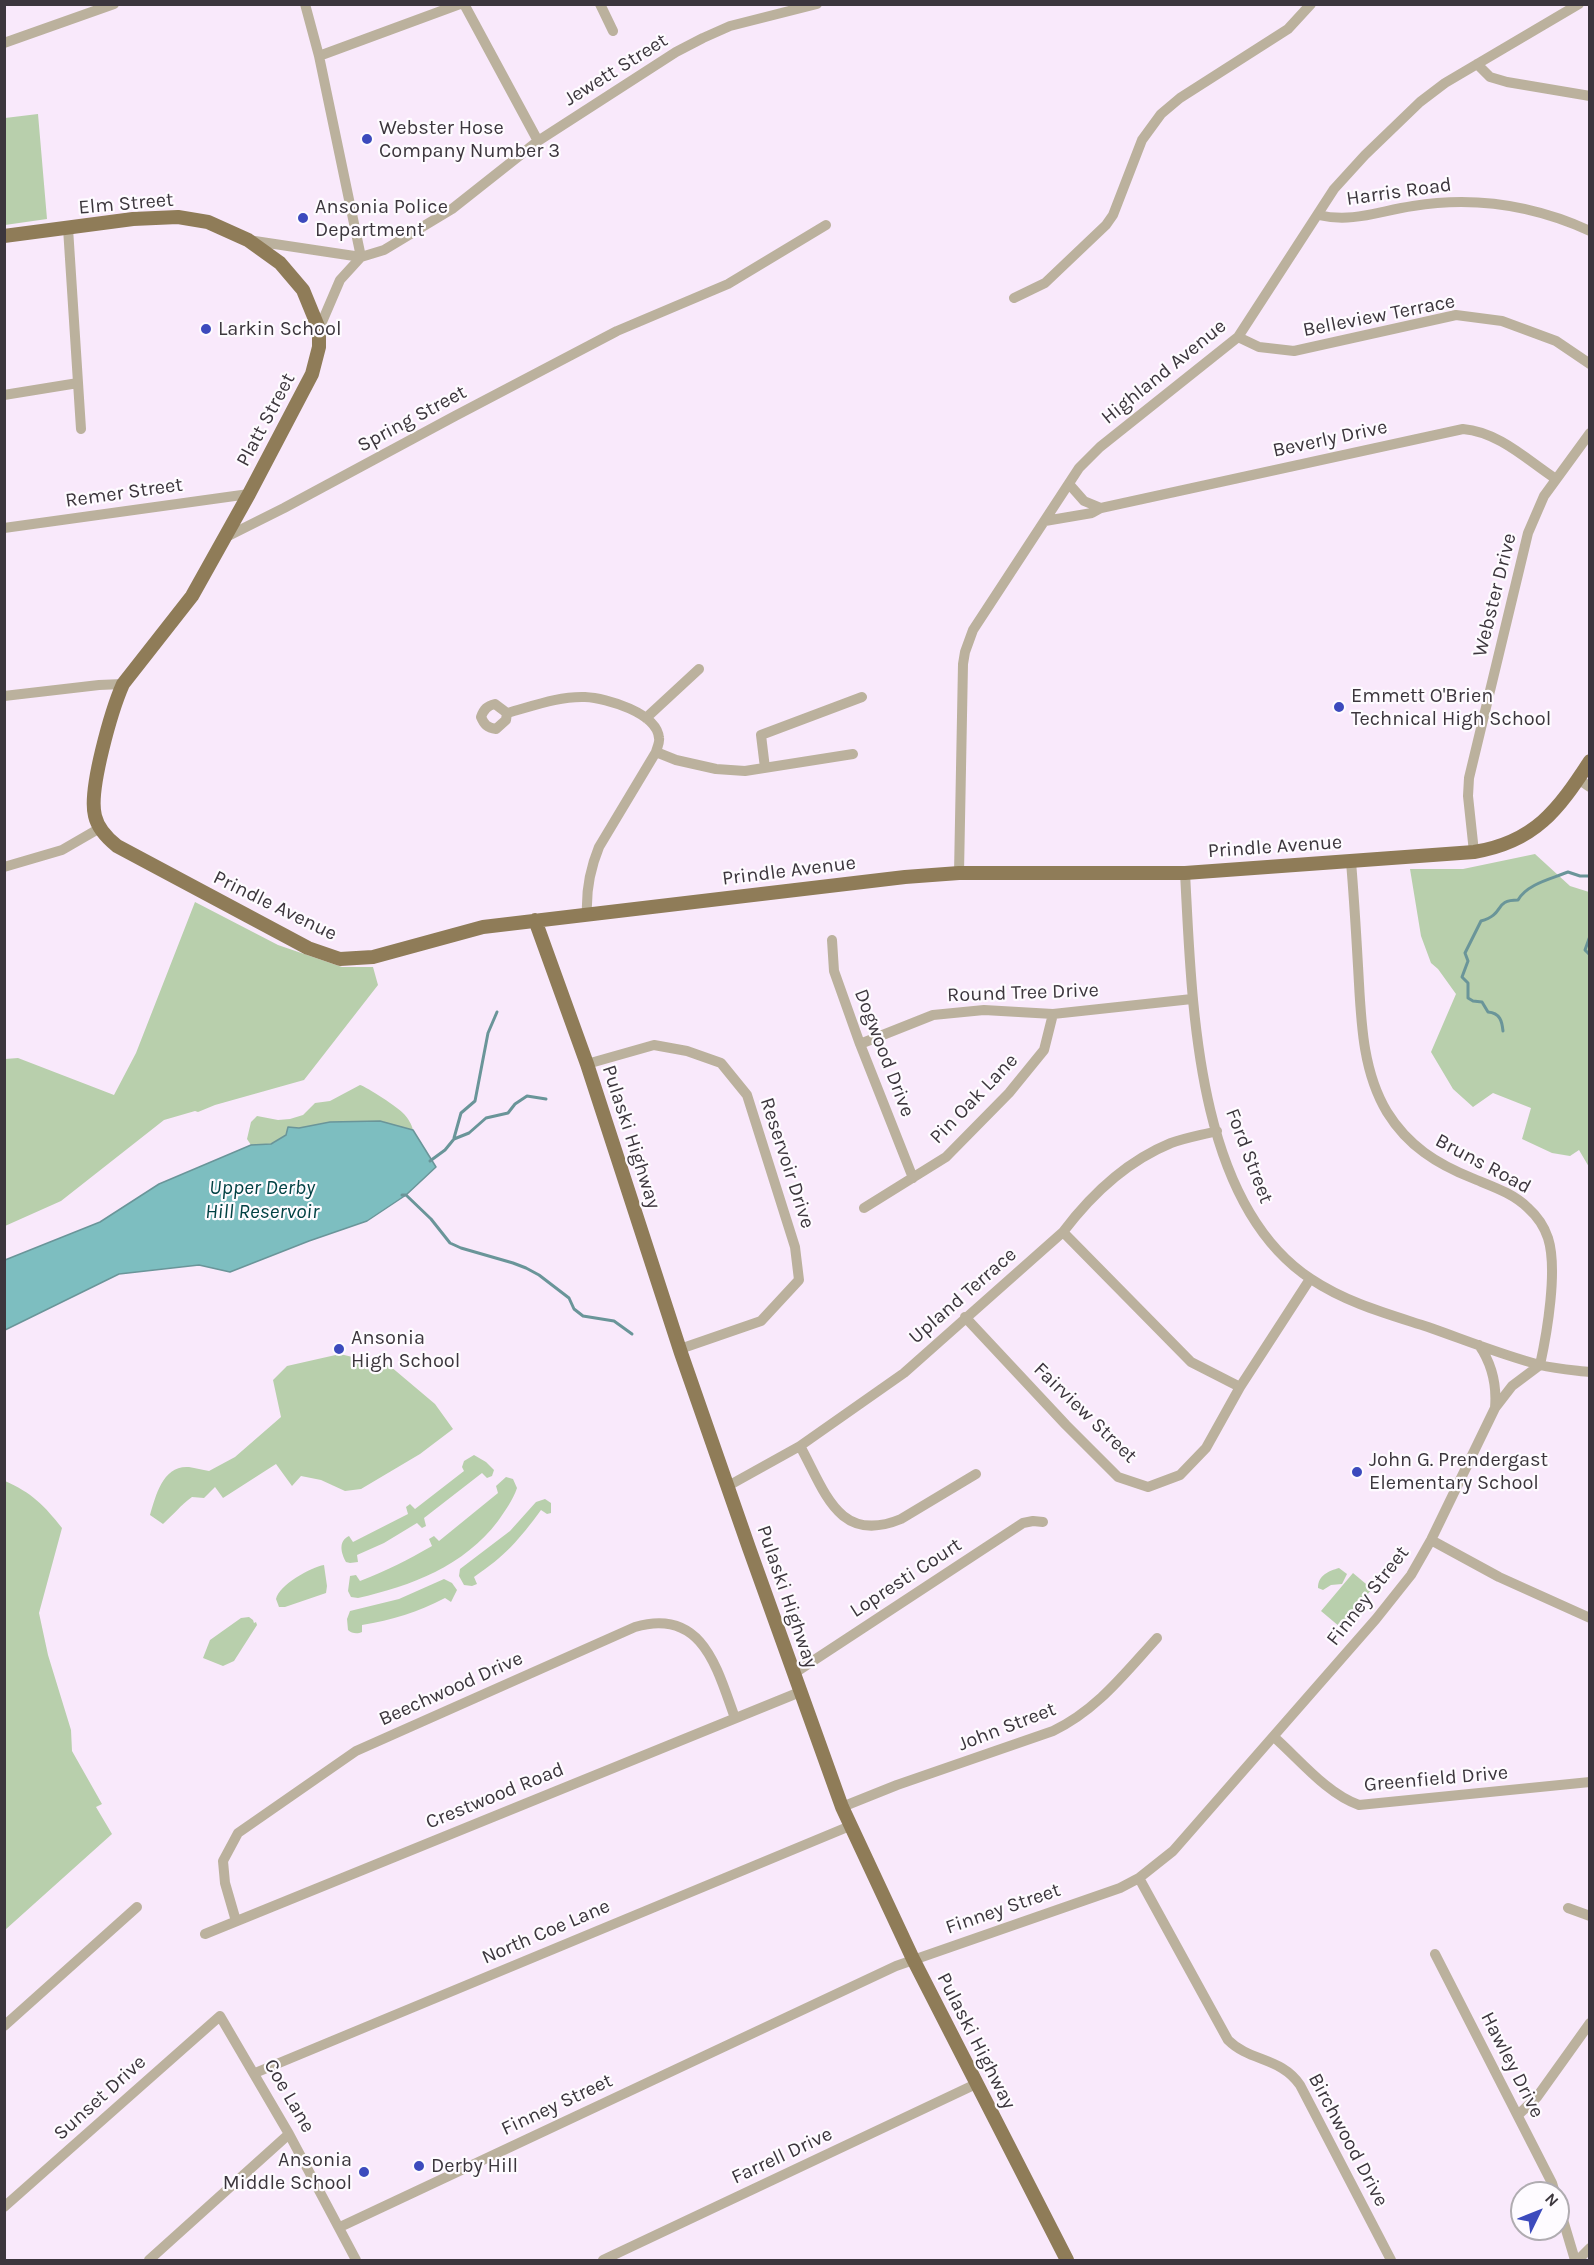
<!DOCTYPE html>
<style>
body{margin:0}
#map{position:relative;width:1594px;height:2265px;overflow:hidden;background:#f9e9fb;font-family:Karla,sans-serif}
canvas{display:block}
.frame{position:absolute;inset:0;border:6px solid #3c363d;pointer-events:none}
.north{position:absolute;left:1510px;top:2181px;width:60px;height:60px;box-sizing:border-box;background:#fefbff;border:2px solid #b0acb1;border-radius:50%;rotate:47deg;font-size:16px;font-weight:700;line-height:24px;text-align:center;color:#3c363d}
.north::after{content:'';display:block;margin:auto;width:21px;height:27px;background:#3c4abd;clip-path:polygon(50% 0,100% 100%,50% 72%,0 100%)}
</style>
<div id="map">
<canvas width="1594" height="2265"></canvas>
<div class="frame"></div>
<div class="north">N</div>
</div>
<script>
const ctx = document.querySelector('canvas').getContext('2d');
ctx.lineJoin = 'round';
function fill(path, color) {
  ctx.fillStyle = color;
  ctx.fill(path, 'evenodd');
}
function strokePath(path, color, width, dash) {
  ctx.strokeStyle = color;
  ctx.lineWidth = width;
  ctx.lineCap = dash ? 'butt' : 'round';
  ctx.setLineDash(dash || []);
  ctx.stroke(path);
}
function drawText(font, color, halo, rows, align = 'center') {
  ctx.font = font + ' Karla,sans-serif';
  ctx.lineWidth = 4.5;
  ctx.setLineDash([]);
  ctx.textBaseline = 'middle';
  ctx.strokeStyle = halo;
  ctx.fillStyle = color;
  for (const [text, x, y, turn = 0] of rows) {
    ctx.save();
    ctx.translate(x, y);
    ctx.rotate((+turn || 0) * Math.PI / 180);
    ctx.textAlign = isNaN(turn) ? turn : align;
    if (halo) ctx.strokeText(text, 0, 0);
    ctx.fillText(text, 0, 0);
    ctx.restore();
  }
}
fill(new Path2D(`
 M 38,114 L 47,219 L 5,225 L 5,118 Z
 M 1535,854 L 1570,886 L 1589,892 L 1589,1167 L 1579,1150 L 1570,1156 L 1552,1153 L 1522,1139 L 1531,1108 L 1493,1093 L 1473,1107 L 1453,1089 L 1431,1052 L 1456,994 L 1438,969 L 1431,963 L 1421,936 L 1410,869 L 1463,869 Z
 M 195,902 L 278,945 L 342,967 L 373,967 L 378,985 L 304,1080 L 215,1105 L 198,1112 L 195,1111 L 164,1120 L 61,1201 L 5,1226 L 5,1059 L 18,1058 L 114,1095 L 136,1053 Z
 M 360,1085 C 367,1087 399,1108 404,1114 C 408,1118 412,1125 413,1130 L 380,1121 L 330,1122 L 299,1128 L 288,1127 L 286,1135 L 271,1144 L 251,1145 L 247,1139 L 251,1122 L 257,1116 L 278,1120 L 290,1119 L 303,1115 L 315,1103 L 330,1101 Z
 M 340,1354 L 390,1366 L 435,1404 L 453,1429 L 420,1454 L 361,1489 L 345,1491 L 321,1480 L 301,1476 L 292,1486 L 276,1464 L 223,1498 L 215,1487 L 204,1498 L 192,1497 C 180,1506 174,1514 163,1524 L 150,1515 C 156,1495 163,1465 189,1467 C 196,1468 202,1470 209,1471 L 235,1457 L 281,1417 L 273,1380 L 287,1366 Z
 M 474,1455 L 486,1462 L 494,1470 L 492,1476 L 487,1478 L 482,1473 L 424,1518 L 426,1526 L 422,1528 L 417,1523 L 384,1543 L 357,1555 L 358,1562 L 350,1563 L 346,1562 C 341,1553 338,1541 349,1536 L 353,1542 L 408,1514 L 406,1507 L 410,1504 L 415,1509 L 464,1471 L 462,1467 L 464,1461 Z
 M 506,1477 L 513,1479 L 517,1488 C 513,1500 505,1511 498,1521 C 464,1566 411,1586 358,1598 L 351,1597 L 348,1591 L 350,1576 L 356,1575 L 360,1581 C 388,1570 406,1561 432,1546 L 429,1539 L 434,1536 L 439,1541 L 498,1493 L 496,1486 Z
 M 5,1481 C 32,1493 44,1505 62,1528 L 39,1613 L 48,1655 L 71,1730 L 72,1751 L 102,1804 L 96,1807 L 112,1834 L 5,1930 Z
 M 545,1499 L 551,1503 L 551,1513 L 547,1514 L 541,1510 C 519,1540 505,1556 474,1577 L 477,1584 L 472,1586 L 464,1585 L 459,1576 L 460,1569 L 510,1531 L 536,1502 Z
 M 324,1565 L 327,1586 L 326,1593 L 285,1607 L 279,1607 L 276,1599 C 279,1585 311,1567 324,1565 Z
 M 1339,1568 L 1347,1574 L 1342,1584 L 1331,1585 L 1323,1590 L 1318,1588 C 1318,1575 1329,1571 1339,1568 Z
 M 1353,1573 L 1372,1589 L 1340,1627 L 1321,1611 Z
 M 444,1579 L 452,1583 L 457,1590 L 451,1602 L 445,1598 C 418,1612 392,1620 362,1625 L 362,1632 C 358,1634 352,1634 348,1630 L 347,1619 L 350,1611 L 399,1599 Z
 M 249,1617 L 253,1620 L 254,1623 L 256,1622 L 257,1625 L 234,1661 L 223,1666 L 203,1658 L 210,1640 L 241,1618 Z`), '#b8cfac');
const water = new Path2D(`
 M 380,1121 L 413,1130 L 436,1167 L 406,1195 L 367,1221 L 309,1241 L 230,1272 L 199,1265 L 119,1274 L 5,1330 L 5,1260 L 100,1222 L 159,1184 L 251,1145 L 271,1144 L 286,1135 L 288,1127 L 299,1128 L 330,1122 Z`);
fill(water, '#7dbec0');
strokePath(water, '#6a9599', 1.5);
strokePath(new Path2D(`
 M 1590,936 L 1585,950 L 1590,955
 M 1503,1031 C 1502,1021 1500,1013 1488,1012 L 1482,1002 L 1473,1001 L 1468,998 L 1468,983 L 1462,977 L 1468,961 L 1465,953 L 1481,921 C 1506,914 1493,900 1518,900 C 1527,884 1551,879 1568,872 L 1580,876 L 1590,876
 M 454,1138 L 461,1113 L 475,1101 L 488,1033 L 497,1012
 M 430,1161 L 445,1150 L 454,1139 L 469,1133 L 486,1118 L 508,1113 L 515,1104 L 527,1096 L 546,1099
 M 402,1195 L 406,1195 L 431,1219 L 450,1243 L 461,1248 L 513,1263 L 526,1268 L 539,1275 L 569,1298 L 574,1309 L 583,1316 L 614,1321 L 632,1334`), '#6a9599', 3);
strokePath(new Path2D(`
 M 305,4 L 319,56 L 361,257
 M 464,4 L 538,141
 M 600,4 L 613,31
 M 4,43 L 114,4
 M 319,56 L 460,4
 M 1477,64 L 1490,77 L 1507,82 L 1590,96
 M 1318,215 C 1353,223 1379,211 1413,206 C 1475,196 1533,205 1590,231
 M 68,228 L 81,429
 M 248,240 L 361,257 L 384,250 L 452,209 L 538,141 L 676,52 L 703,38 L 730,26 L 817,4
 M 1014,298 L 1045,283 L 1106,225 L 1113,215 L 1142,140 L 1161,114 L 1180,98 L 1288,29 L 1311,4
 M 319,329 L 340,280 L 361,257
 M 1238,337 L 1259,347 L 1294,351 L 1456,315 L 1502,321 L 1556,341 L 1590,364
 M 4,395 L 78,383
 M 1069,484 L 1084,501 L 1101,508
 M 1045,521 L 1092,513 L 1101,508 L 1463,429 C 1499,432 1527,460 1556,479
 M 4,528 L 249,494
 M 224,538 L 284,508 L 455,416 L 617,331 L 728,284 L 826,225
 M 4,696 L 99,685 L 123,684
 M 507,713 L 506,720 L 496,729 C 487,728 484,724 481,717 C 484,709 487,706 495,704 L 507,713 C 533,706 559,696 585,697 C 607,698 657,713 659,738 C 660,742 657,748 656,752 L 599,847 C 590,869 586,889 587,913
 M 646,718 L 699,669
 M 656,752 L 676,760 L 716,769 L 745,771 L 853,754
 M 765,768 L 761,735 L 862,697
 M 1578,779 L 1590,787
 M 1474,852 L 1468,796 L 1469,778 L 1528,533 L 1544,496 L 1590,433
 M 4,867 L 62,850 L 100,828
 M 959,873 L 963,664 L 965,652 L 973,630 L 1079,468 L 1100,447 L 1238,337 L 1334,189 L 1365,155 L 1420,102 L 1445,83 L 1579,4
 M 1185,873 C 1192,999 1194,1202 1311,1279 C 1347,1303 1388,1314 1428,1327 C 1465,1340 1502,1355 1540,1365 C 1556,1369 1573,1370 1590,1372
 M 832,940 L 834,971 L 860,1044 L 913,1178
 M 860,1044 L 933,1015 L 984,1010 L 1053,1014 L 1192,999
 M 587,1064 L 654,1045 L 687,1051 L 721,1063 L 747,1095 L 795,1247 L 799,1280 L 761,1321 L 680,1349
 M 864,1208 L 946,1157 L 1009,1093 L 1044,1050 L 1053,1014
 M 1063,1232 L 1191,1362 L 1240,1387
 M 965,1317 L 1066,1425 L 1118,1477 L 1148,1487 L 1180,1475 L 1206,1448 L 1240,1387 L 1310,1279
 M 1479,1345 C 1492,1364 1497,1385 1495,1408
 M 800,1446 C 825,1491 838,1545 901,1519 L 976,1474
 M 728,1486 L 800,1446 L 904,1373 L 1063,1232 C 1091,1195 1127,1161 1171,1143 C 1185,1138 1202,1135 1217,1131
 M 1431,1540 L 1499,1577 L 1590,1618
 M 793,1674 L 1023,1523 L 1033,1521 L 1043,1522
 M 1274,1737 C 1299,1759 1327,1794 1359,1805 L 1590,1782
 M 842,1807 L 897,1785 L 1053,1731 C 1097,1710 1125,1673 1157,1638
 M 1139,1878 L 1228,2040 C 1250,2062 1281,2057 1300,2085 L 1391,2260
 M 1568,1908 L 1590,1916
 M 236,1921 L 225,1883 L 223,1861 L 238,1833 L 356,1751 L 635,1627 C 703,1607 717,1669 735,1718
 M 205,1934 L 800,1692
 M 1435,1954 L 1552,2183 L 1555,2193
 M 4,2026 L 137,1907
 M 255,2073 L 850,1826
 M 1518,2115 L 1537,2097 L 1590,2023
 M 1558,2203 L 1575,2260
 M 4,2207 L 220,2016 L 289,2134 L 356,2260
 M 340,2227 L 896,1966 L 1120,1888 L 1139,1878 L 1173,1851 L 1376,1619 L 1411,1575 L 1431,1540 L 1495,1408 L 1512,1386 L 1540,1365 C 1547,1333 1558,1269 1548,1238 C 1544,1226 1537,1216 1528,1208 C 1513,1193 1491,1186 1472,1178 C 1437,1164 1408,1146 1387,1112 C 1361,1069 1361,1015 1358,966 C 1356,931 1354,896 1351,862
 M 149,2260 L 289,2134
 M 603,2260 L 976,2084
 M 1578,2260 L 1590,2248`), '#bbb19d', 10);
strokePath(new Path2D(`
 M 4,236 L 133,219 L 178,217 L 208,222 L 248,240 L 280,263 L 303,290 L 319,329 L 319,347 L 312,374 L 249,494 L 192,596 L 123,684 C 112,709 88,790 95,816 C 98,829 107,838 117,846 L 308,948 L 340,959 L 373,957 L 483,927 L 905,877 L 959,873 L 1185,873 L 1474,852 C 1535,842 1558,810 1590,761
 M 535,920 L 587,1064 L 681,1353 L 749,1548 L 842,1807 L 913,1959 L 1067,2260`), '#8f7c58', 14);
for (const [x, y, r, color] of [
 [367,139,6,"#3c4abd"],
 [303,218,6,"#3c4abd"],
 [206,329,6,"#3c4abd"],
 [1339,707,6,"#3c4abd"],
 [339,1349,6,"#3c4abd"],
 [1357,1472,6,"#3c4abd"],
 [419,2166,6,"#3c4abd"],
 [364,2172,6,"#3c4abd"]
]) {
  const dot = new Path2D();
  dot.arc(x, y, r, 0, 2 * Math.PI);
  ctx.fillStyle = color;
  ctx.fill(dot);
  strokePath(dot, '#fefbff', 2);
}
drawText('20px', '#3c363d', '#fefbff', [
 ["Jewett Street",616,70,-32],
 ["Harris Road",1399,192,-8],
 ["Elm Street",126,204,-5],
 ["Belleview Terrace",1379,316,-11],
 ["Highland Avenue",1164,372,-39],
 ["Spring Street",412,419,-28],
 ["Platt Street",266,420,-62],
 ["Beverly Drive",1330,439,-12],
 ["Remer Street",124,493,-8],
 ["Webster Drive",1495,595,-76],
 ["Prindle Avenue",1275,847,-4],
 ["Prindle Avenue",789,871,-7],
 ["Prindle Avenue",275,906,26],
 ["Round Tree Drive",1023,993,-2],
 ["Dogwood Drive",884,1053,69],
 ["Pin Oak Lane",974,1099,-46],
 ["Pulaski Highway",631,1137,72],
 ["Ford Street",1249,1156,69],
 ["Reservoir Drive",787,1163,72],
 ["Bruns Road",1483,1164,28],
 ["Upland Terrace",963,1296,-41],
 ["Fairview Street",1085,1413,44],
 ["Lopresti Court",906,1578,-33],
 ["Finney Street",1368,1596,-52],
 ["Pulaski Highway",787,1597,71],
 ["Beechwood Drive",451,1689,-24],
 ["John Street",1007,1727,-21],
 ["Greenfield Drive",1436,1779,-5],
 ["Crestwood Road",495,1796,-22],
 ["Finney Street",1003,1909,-19],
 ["North Coe Lane",546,1932,-23],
 ["Pulaski Highway",976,2041,63],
 ["Hawley Drive",1512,2065,63],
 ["Coe Lane",289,2096,60],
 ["Sunset Drive",100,2098,-42],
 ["Finney Street",557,2105,-25],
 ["Birchwood Drive",1348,2140,62],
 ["Farrell Drive",782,2156,-25]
]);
drawText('20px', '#3c363d', '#fefbff', [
 ["Webster Hose",379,128],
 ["Company Number 3",379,151],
 ["Ansonia Police",315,207],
 ["Department",315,230],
 ["Larkin School",218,329],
 ["Emmett O'Brien",1351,696],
 ["Technical High School",1351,719],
 ["Ansonia",351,1338],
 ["High School",351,1361],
 ["John G. Prendergast",1369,1460],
 ["Elementary School",1369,1483],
 ["Ansonia",352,2160,"right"],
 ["Middle School",352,2183,"right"],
 ["Derby Hill",431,2166]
], 'left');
drawText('italic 21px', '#014143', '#fefbff', [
 ["Upper Derby",262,1188],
 ["Hill Reservoir",262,1212]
]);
</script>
